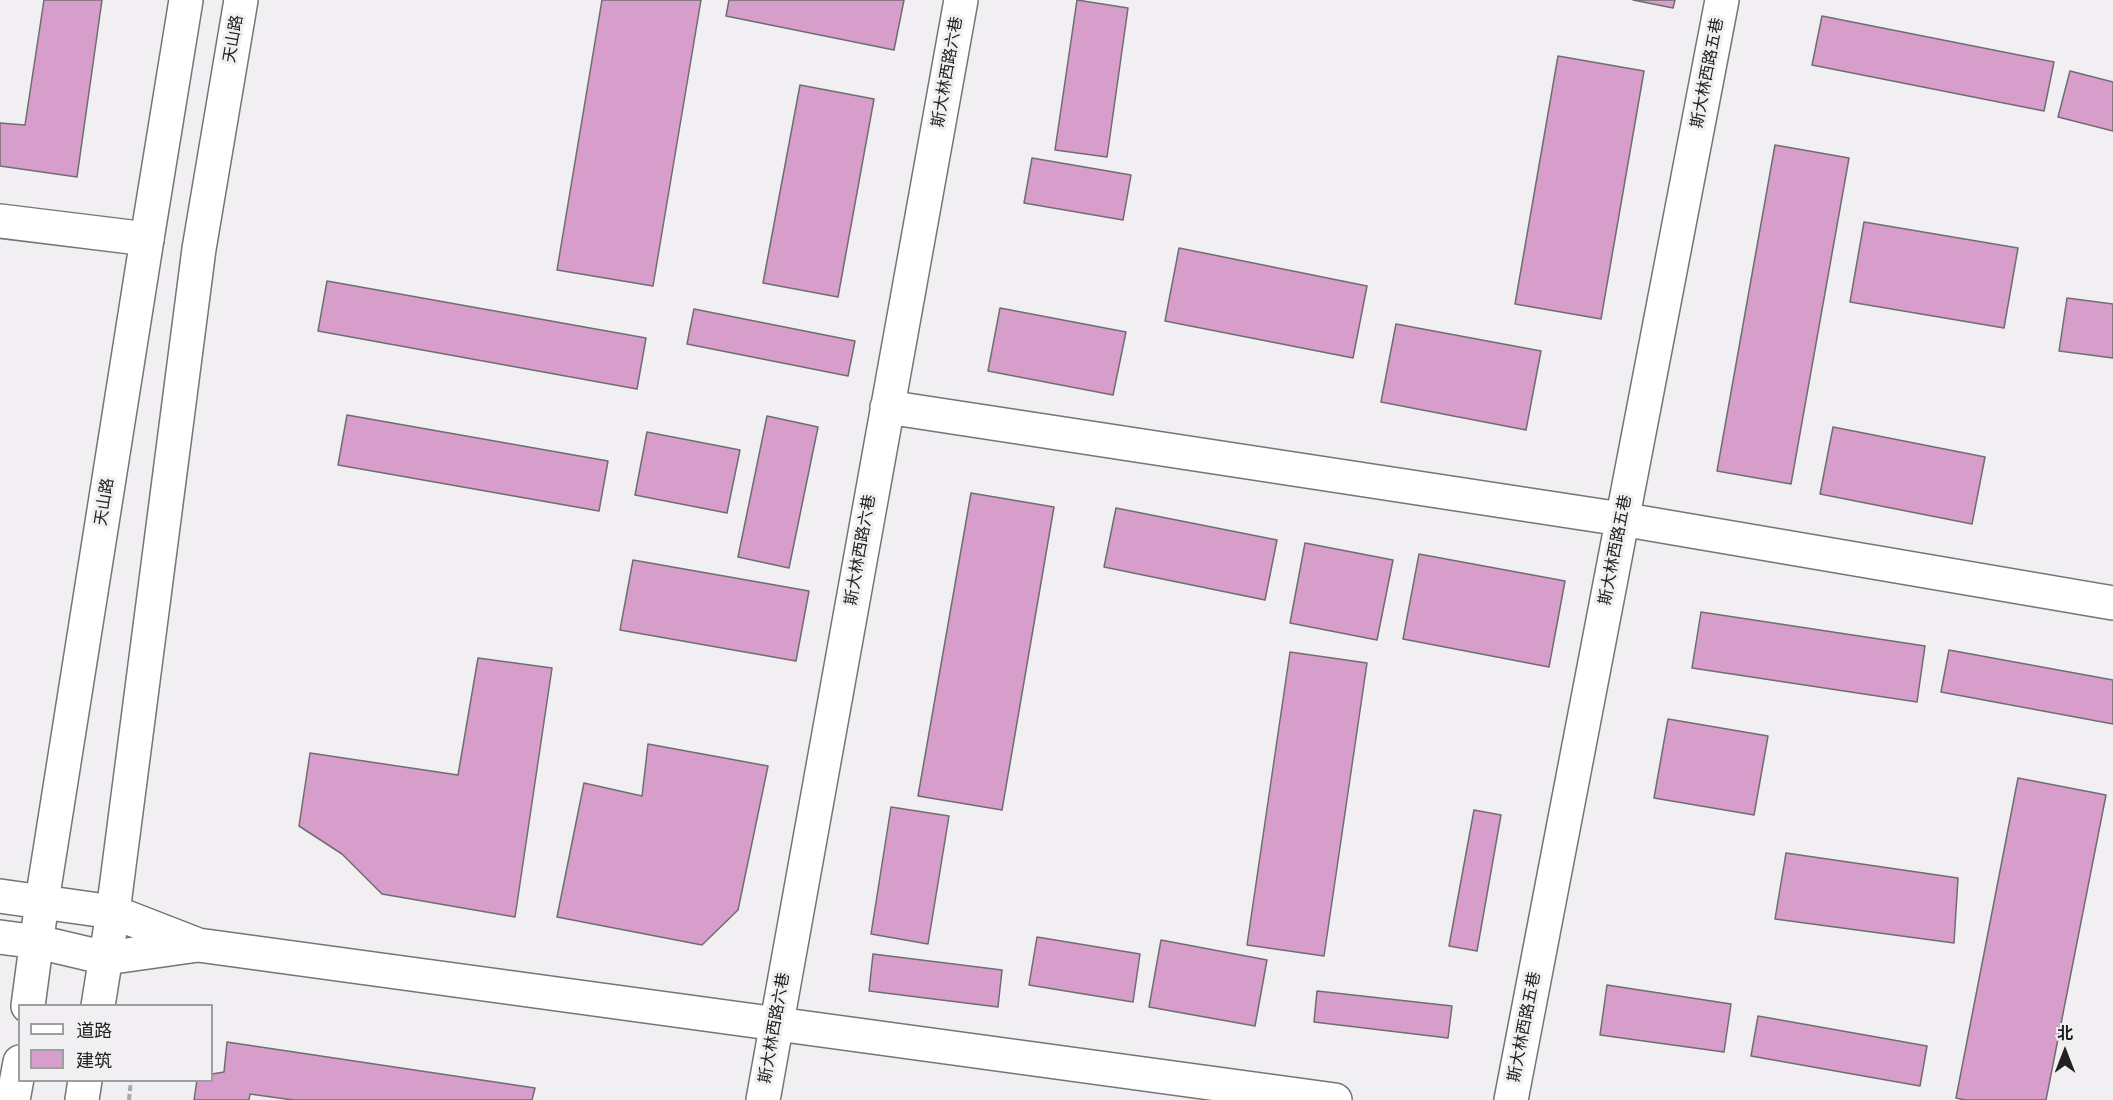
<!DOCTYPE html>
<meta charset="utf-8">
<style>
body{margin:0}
#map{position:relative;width:2113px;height:1100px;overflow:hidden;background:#f1eff2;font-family:"Varela Round","Noto Sans SC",sans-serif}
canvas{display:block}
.legend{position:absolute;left:18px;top:1004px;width:195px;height:78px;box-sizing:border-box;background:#f1eff2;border:2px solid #9e9d9f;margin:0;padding:8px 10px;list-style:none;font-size:18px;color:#222122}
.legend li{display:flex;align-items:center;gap:12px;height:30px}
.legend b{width:30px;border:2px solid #9e9d9f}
.north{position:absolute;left:2035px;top:1022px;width:60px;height:60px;-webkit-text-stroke:4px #f1eff2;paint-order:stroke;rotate:0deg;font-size:16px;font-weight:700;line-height:24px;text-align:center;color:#222122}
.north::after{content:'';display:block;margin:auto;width:21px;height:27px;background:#222122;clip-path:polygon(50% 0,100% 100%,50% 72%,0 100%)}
</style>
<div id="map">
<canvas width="2113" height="1100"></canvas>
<ul class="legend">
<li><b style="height:8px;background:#fff"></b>道路</li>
<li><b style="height:16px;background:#d89ecb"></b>建筑</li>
</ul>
<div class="north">北</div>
</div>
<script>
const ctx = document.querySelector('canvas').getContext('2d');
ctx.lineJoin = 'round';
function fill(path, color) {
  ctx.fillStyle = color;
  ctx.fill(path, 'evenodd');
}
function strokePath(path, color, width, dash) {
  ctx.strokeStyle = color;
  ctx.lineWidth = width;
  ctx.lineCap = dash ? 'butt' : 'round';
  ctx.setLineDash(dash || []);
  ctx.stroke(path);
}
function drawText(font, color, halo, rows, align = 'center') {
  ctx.font = font + ' "Varela Round","Noto Sans SC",sans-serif';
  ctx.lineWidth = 6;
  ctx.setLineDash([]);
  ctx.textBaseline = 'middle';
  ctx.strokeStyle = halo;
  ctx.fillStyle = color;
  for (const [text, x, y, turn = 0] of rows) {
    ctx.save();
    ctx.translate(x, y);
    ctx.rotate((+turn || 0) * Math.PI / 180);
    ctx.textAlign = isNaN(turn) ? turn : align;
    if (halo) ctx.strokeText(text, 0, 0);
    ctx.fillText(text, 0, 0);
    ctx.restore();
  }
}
const building = new Path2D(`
 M 44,0 L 102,0 L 77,177 L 0,166 L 0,123 L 25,125 Z
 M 602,0 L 701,0 L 653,286 L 557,270 Z
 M 729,0 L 904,0 L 894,50 L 726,16 Z
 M 1077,0 L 1128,8 L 1107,157 L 1055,150 Z
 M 1633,0 L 1675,0 L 1673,8 Z
 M 1822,16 L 2054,62 L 2044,111 L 1812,65 Z
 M 1558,56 L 1644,71 L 1601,319 L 1515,304 Z
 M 2070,71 L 2113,82 L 2113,131 L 2058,117 Z
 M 800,85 L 874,99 L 838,297 L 763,283 Z
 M 1775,145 L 1849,158 L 1791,484 L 1717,471 Z
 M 1032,158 L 1131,175 L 1123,220 L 1024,203 Z
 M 1864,222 L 2018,248 L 2004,328 L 1850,302 Z
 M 1179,248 L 1367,286 L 1353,358 L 1165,321 Z
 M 327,281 L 646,338 L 637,389 L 318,331 Z
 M 2067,298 L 2113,304 L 2113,358 L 2059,351 Z
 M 1000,308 L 1126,332 L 1113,395 L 988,371 Z
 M 694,309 L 855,341 L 848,376 L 687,344 Z
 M 1396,324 L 1541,351 L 1526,430 L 1381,402 Z
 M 347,415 L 608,461 L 599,511 L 338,465 Z
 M 767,416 L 818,427 L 789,568 L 738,557 Z
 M 1833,427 L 1985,457 L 1972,524 L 1820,494 Z
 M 647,432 L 740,450 L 727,513 L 635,495 Z
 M 971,493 L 1054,507 L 1002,810 L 918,796 Z
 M 1116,508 L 1277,540 L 1265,600 L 1104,567 Z
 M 1305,543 L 1393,560 L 1377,640 L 1290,623 Z
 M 1419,554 L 1565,581 L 1549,667 L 1403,639 Z
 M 633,560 L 809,591 L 796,661 L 620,630 Z
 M 1701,612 L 1925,646 L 1917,702 L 1692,668 Z
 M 1949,650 L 2113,680 L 2113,724 L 1941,692 Z
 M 1290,652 L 1367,663 L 1324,956 L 1247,945 Z
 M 478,658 L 552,668 L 515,917 L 382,894 L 342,854 L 299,826 L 310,753 L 458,775 Z
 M 1668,719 L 1768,736 L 1754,815 L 1654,798 Z
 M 648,744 L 768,766 L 738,910 L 702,945 L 557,917 L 584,783 L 642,796 Z
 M 2018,778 L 2106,795 L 2046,1100 L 1965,1100 L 1956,1098 Z
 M 891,807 L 949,816 L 928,944 L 871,934 Z
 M 1474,810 L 1501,815 L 1477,951 L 1449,946 Z
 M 1786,853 L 1958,878 L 1954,943 L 1775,919 Z
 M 1037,937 L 1140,954 L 1133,1002 L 1029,985 Z
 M 1161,940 L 1267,960 L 1255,1026 L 1149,1007 Z
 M 873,954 L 1002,970 L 998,1007 L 869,991 Z
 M 1607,985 L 1731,1004 L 1724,1052 L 1600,1035 Z
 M 1317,991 L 1452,1006 L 1448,1038 L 1314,1022 Z
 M 1758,1016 L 1927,1046 L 1920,1086 L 1751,1056 Z
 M 227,1042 L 535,1088 L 532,1100 L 293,1100 L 250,1094 L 249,1100 L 194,1100 L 197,1080 L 212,1080 L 212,1074 L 224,1072 Z`);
fill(building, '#d89ecb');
strokePath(building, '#6f6d6f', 1.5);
const minor = new Path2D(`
 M 0,221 L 147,239
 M 887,407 L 1621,519 L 2113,603
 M 198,945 L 1335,1100
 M 106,958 L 198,945 L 113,912
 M 763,1100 L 961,0
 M 1511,1100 L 1722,0`);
const major = new Path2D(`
 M 0,896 L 113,912
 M 0,937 L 38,942 L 106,958
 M 28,1006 L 42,901 L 147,239 L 186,0
 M 98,1006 L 113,912 L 199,249 L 241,0
 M 13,1100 L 20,1062
 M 82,1100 L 85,1080`);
strokePath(minor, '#757476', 36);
strokePath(major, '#757476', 36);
strokePath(new Path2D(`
 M 129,1100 L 131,1080`), '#a9a7aa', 4, [6, 3]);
strokePath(minor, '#fff', 33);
strokePath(major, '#fff', 33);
drawText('16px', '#222122', '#f1eff2', [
 ["天山路",234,39,-80],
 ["斯大林西路六巷",948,72,-80],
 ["斯大林西路五巷",1708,73,-79],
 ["天山路",105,502,-81],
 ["斯大林西路六巷",861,550,-80],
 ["斯大林西路五巷",1616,550,-79],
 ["斯大林西路五巷",1525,1027,-79],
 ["斯大林西路六巷",775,1028,-80]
]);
</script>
